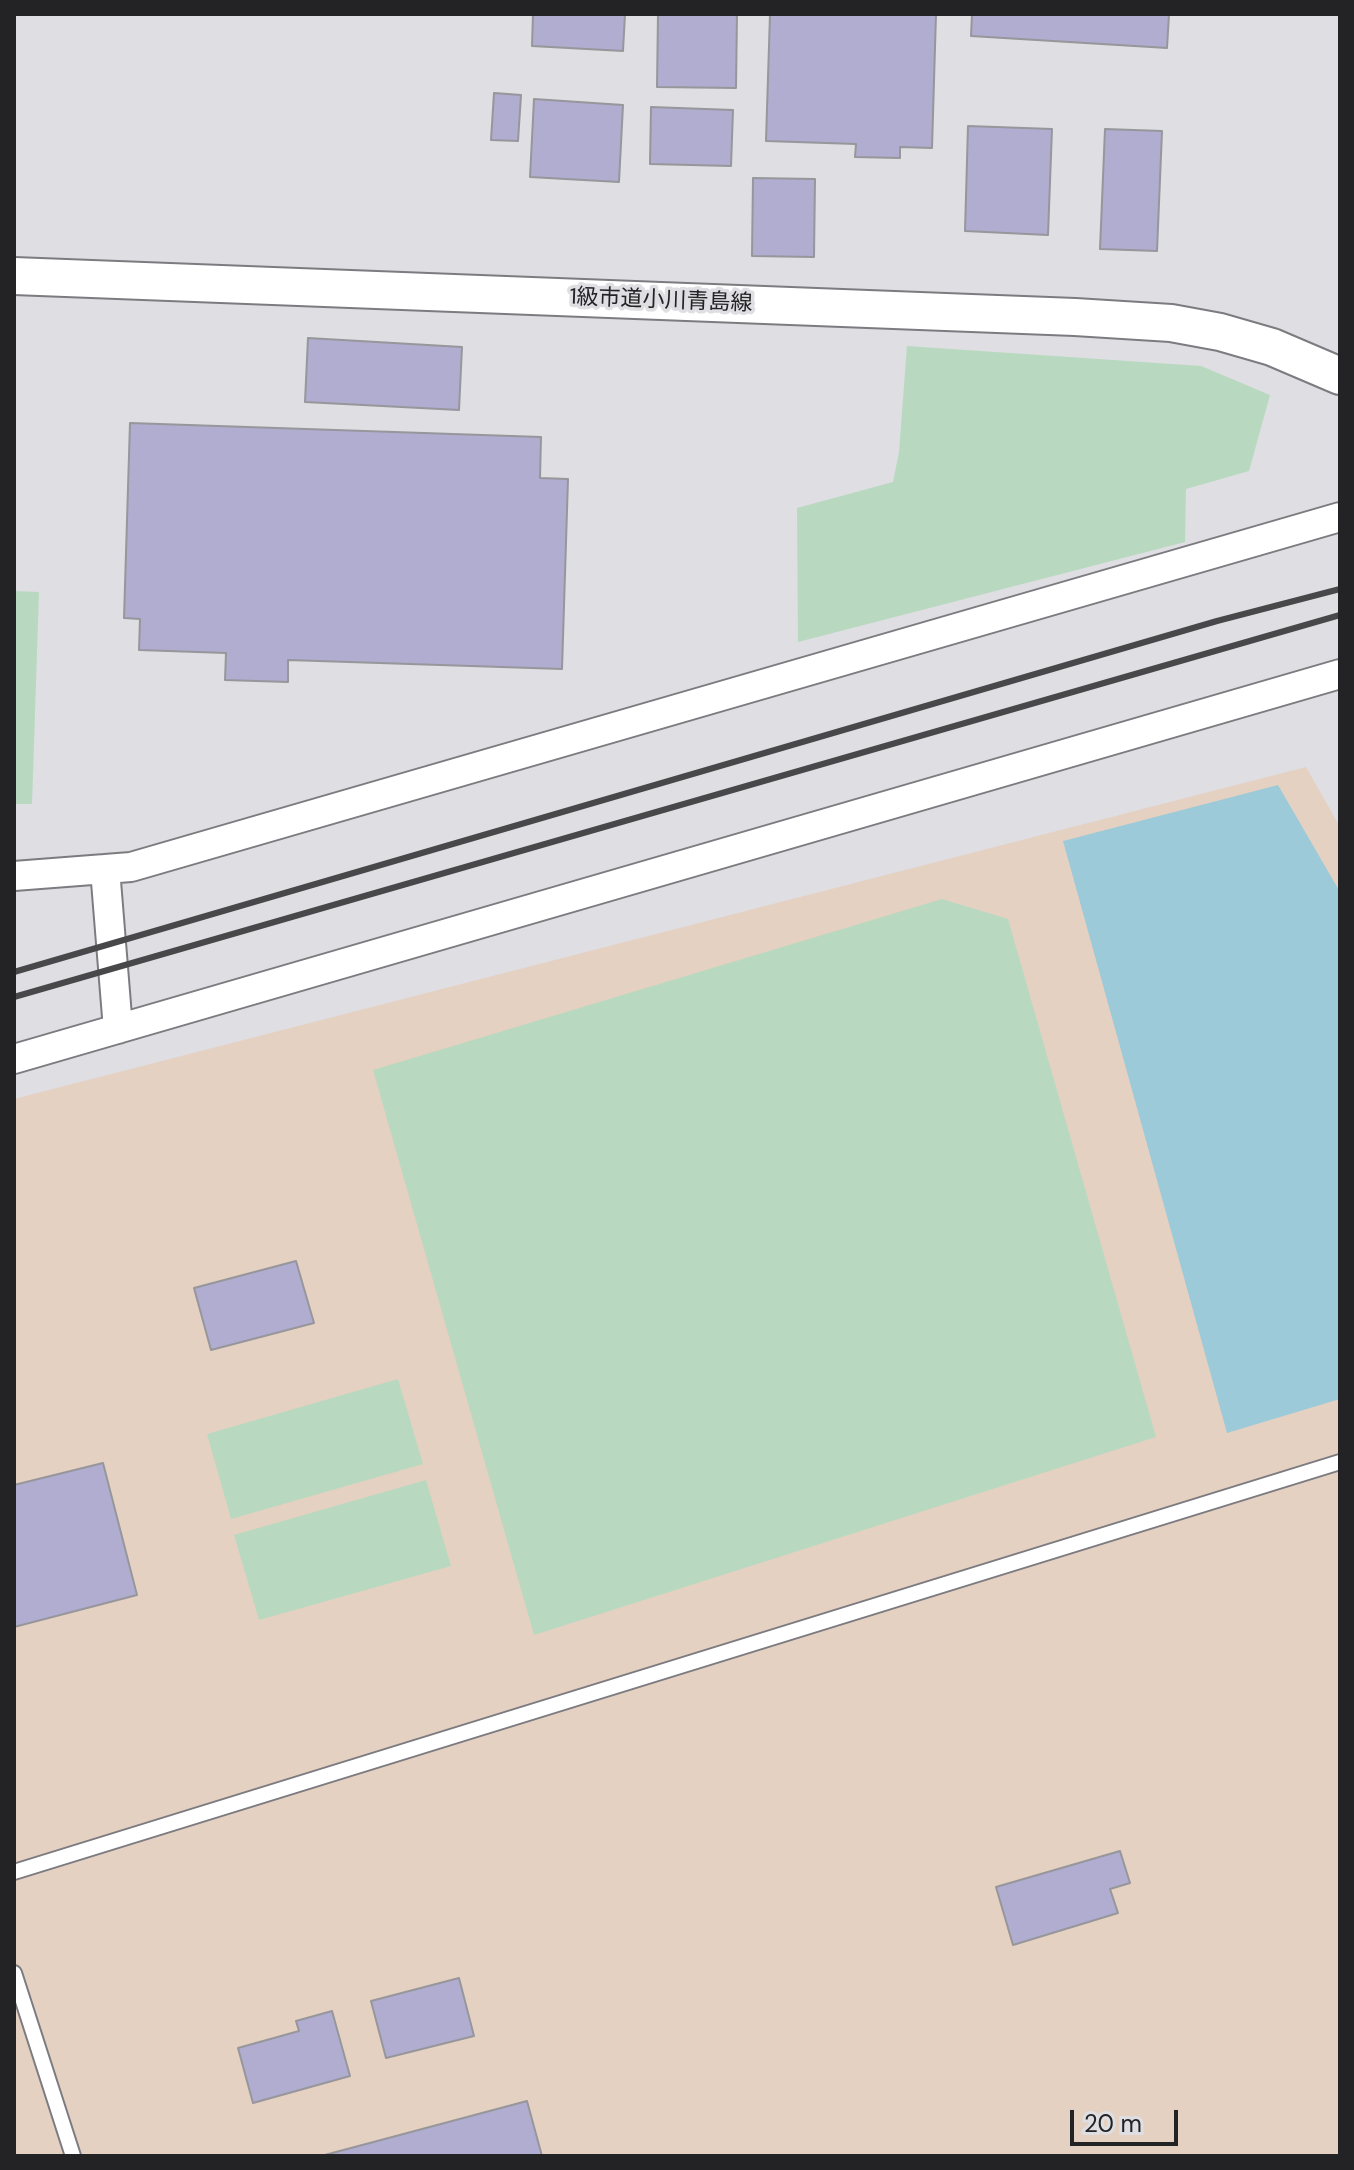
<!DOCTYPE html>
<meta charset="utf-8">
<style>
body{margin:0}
#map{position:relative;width:1354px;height:2170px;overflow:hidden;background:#dedee3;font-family:"DM Sans",sans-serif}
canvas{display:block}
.frame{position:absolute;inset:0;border:16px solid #232325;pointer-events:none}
.scale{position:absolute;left:1070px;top:2110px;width:108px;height:36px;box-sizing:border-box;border:4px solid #232325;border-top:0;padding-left:10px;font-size:24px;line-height:28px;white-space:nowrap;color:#232325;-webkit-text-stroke:6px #dedee3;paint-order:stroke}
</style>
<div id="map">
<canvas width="1354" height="2170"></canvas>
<div class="frame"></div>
<div class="scale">20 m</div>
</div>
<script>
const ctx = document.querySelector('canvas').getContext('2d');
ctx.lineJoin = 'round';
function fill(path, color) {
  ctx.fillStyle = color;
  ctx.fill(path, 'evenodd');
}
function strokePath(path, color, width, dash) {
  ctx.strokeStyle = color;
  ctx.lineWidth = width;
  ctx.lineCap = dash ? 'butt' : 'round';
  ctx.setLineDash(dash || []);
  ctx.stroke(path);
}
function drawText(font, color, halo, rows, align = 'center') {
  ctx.font = font + ' "DM Sans","Noto Sans JP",sans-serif';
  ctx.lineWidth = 7;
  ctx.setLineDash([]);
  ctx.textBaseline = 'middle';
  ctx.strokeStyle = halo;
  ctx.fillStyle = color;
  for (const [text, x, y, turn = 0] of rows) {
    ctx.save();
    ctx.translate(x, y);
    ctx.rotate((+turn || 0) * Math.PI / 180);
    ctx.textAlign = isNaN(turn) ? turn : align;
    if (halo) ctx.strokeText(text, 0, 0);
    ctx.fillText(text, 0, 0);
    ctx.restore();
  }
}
fill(new Path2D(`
 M 1306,767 L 1340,827 L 1340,2156 L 14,2156 L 14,1099 Z`), '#e5d1c2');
fill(new Path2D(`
 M 907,346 L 1201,366 L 1270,395 L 1249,471 L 1186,489 L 1185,542 L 798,642 L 797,508 L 893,482 L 899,452 Z
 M 14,591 L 39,592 L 32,804 L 14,804 Z
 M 942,899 L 1008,919 L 1156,1437 L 534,1635 L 373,1070 Z
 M 398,1379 L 423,1464 L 231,1519 L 207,1434 Z
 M 426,1480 L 451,1566 L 259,1620 L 234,1535 Z`), '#b8d9bf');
fill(new Path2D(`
 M 1278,785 L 1340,892 L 1340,1399 L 1227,1433 L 1063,841 Z`), '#9dcad9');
const building = new Path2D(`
 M 533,14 L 625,14 L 623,51 L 532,46 Z
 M 658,14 L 737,14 L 736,88 L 657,87 Z
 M 770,14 L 936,14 L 932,148 L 900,147 L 900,158 L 855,157 L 856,144 L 766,141 Z
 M 972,14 L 1169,14 L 1167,48 L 971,36 Z
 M 494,93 L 521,95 L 518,141 L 491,140 Z
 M 534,99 L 623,105 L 619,182 L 530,177 Z
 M 651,107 L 733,110 L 731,166 L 650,164 Z
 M 968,126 L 1052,129 L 1048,235 L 965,231 Z
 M 1105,129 L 1162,131 L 1157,251 L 1100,249 Z
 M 753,178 L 815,179 L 814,257 L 752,256 Z
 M 308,338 L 462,347 L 459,410 L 305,402 Z
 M 130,423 L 541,437 L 540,478 L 568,479 L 562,669 L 288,660 L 288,682 L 225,680 L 226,653 L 139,650 L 140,619 L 124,618 Z
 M 296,1261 L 314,1323 L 211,1350 L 194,1288 Z
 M 103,1463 L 137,1595 L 14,1627 L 14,1485 Z
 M 1120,1851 L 1130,1883 L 1110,1889 L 1118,1913 L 1013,1945 L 996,1887 Z
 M 459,1978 L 474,2036 L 386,2058 L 371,2001 Z
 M 332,2011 L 350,2076 L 253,2103 L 238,2048 L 299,2031 L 296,2021 Z
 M 527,2101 L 542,2156 L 321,2156 Z`);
fill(building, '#b1add1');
strokePath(building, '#96969b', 2);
const service = new Path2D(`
 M 14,1872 L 1340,1462
 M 14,1973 L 73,2156`);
const minor = new Path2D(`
 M 105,869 L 118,1029
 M 14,876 L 131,867 L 1340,517
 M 14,1059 L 1340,674`);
const tertiary = new Path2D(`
 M 14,276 L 1075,317 L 1171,323 L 1220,332 L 1272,347 L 1340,376`);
strokePath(service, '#7c7b80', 18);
strokePath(minor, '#7c7b80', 32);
strokePath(tertiary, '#7c7b80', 40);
strokePath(service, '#fff', 14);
strokePath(minor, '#fff', 28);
strokePath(tertiary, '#fff', 36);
strokePath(new Path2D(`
 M 14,972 L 1217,621 L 1340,589
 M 14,997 L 1340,615`), '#48484b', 6);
drawText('22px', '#232325', '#dedee3', [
 ["1級市道小川青島線",661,301,2]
]);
</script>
